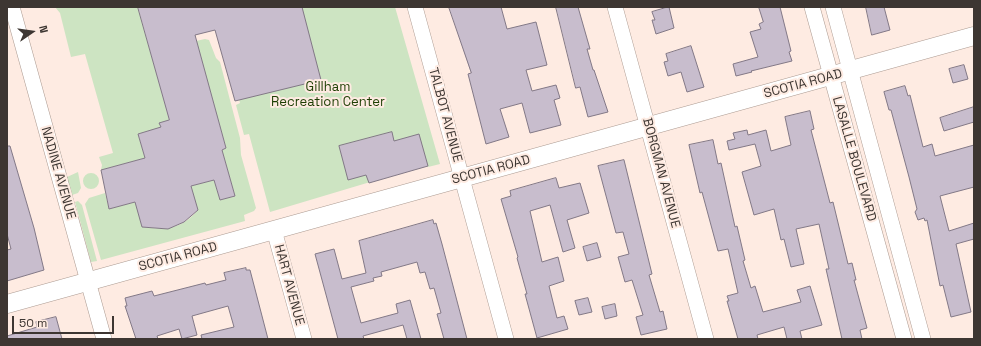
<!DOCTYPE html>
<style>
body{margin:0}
#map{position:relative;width:981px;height:346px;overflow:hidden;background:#feebe2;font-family:"Space Grotesk",sans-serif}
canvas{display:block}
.frame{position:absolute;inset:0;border:8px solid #3d3632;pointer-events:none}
.north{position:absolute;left:12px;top:12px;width:40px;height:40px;-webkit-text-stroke:3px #feebe2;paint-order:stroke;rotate:77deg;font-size:11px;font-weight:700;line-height:16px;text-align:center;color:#3d3632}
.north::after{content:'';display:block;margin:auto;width:14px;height:18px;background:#3d3632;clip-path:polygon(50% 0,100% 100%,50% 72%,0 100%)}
.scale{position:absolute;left:12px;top:316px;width:102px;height:18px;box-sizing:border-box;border:2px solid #3d3632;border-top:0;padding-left:5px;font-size:12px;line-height:14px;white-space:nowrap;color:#3d3632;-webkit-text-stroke:3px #feebe2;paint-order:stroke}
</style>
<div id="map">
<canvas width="981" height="346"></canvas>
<div class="frame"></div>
<div class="north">N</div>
<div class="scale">50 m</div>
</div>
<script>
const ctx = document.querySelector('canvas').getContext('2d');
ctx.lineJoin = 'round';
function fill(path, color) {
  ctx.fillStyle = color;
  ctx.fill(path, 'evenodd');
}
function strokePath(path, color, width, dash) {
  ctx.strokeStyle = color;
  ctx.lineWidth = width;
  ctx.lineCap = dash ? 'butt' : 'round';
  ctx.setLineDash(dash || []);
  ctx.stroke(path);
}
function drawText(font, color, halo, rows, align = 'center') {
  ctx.font = font + ' "Space Grotesk",sans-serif';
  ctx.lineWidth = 4;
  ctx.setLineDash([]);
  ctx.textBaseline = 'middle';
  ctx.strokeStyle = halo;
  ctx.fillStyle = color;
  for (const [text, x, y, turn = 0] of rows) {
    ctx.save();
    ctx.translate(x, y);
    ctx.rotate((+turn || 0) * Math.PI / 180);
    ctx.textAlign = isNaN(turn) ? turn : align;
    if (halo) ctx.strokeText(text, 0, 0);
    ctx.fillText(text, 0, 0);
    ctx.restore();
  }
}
fill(new Path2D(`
 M 55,7 L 138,7 L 169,120 L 160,123 L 161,128 L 138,134 L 145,158 L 101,170 L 102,165 L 99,157 L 113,153 L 85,54 L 71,57 L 60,13 Z
 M 214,7 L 395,7 L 440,164 L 428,167 L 427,165 L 270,212 L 249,134 L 244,135 L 236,105 L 240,103 Z
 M 205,39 L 209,40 L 216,58 L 220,62 L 240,138 L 241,155 L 256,208 L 254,211 L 244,215 L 245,221 L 101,260 L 85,204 L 89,198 L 105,193 L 109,209 L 135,202 L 145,215 L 141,226 C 163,231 182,229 197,211 L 191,186 L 214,180 L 220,200 L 235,196 L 222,150 L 226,148 L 196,41 Z
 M 78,172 L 81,188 L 78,193 L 72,195 L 67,177 Z
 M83 181a8 8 0 1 1 16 0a8 8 0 1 1-16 0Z
 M 78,201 L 82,205 L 97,261 L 91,262 L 75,202 Z`), '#cde4c2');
const building = new Path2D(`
 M 138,7 L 302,7 L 321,80 L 235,101 L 215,30 L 195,35 L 226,148 L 222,150 L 235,196 L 220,200 L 214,180 L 191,186 L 198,210 L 184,222 L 168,229 L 142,227 L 135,202 L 109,209 L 101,170 L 145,158 L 138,134 L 161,127 L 159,123 L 169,120 Z
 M 449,7 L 501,7 L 507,29 L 536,22 L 547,65 L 526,70 L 532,91 L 556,85 L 560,98 L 554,100 L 561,125 L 530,133 L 522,103 L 500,109 L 509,137 L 486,144 L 468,74 L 471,73 Z
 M 556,7 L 578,7 L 590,49 L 587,49 L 593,70 L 594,70 L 608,112 L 588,117 L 580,87 L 576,88 Z
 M 669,7 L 674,28 L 656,34 L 652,20 L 655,20 L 652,12 Z
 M 759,7 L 780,7 L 791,51 L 789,52 L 792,61 L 751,71 L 752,72 L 736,76 L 733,64 L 758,57 L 750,32 L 761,29 L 759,24 L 763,22 Z
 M 866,7 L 884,7 L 890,30 L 872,35 Z
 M 691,46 L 704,87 L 687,92 L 681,72 L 668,76 L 664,62 L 668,61 L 666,54 Z
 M 964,65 L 968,79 L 953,83 L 949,69 Z
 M 905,86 L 908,96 L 910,95 L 923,147 L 932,144 L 935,156 L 974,145 L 974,187 L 940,196 L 949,231 L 974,223 L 974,239 L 956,244 L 971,312 L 951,317 L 943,285 L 940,286 L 927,220 L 925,221 L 924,218 L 918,220 L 915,212 L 917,209 L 909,177 L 891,110 L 889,110 L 884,92 Z
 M 974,107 L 974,122 L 944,131 L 940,118 Z
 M 810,111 L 814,129 L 811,130 L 830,203 L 833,202 L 848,264 L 852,263 L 856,280 L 854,280 L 867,328 L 860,330 L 862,339 L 842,339 L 826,269 L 829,269 L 819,224 L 796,229 L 804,264 L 791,267 L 784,239 L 781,240 L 774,209 L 754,215 L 742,172 L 761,166 L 755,144 L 729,150 L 727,141 L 735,139 L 733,133 L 747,130 L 748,135 L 766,130 L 771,151 L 791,145 L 785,117 Z
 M 392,132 L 394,141 L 419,134 L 428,166 L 369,183 L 366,175 L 348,180 L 339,146 Z
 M 713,140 L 718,164 L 721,163 L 735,227 L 737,226 L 745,260 L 743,261 L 751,288 L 755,286 L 763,312 L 801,302 L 797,290 L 810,286 L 822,325 L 800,331 L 802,339 L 787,339 L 784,327 L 757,335 L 758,339 L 738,339 L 727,301 L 729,301 L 727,296 L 738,293 L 728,249 L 718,251 L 702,192 L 700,193 L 689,145 Z
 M 7,146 L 10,146 L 34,228 L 44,270 L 7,281 L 7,250 L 11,249 L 7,234 Z
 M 624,160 L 652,274 L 649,275 L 660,312 L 663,311 L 667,329 L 641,335 L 636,317 L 643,315 L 632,280 L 625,282 L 618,257 L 629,254 L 623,232 L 616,233 L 598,166 Z
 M 556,178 L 559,188 L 580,183 L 589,213 L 567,220 L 575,248 L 563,252 L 550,205 L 530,211 L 542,262 L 558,257 L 564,281 L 549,286 L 557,318 L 564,316 L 568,329 L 537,338 L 525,294 L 527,294 L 517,258 L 518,257 L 501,199 L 511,196 L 510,191 Z
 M 433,220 L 434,224 L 436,223 L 442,244 L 467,339 L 444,339 L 437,314 L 441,313 L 434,288 L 430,289 L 425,272 L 420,273 L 417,262 L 381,272 L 382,276 L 373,278 L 374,281 L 351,287 L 361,323 L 398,313 L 396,304 L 410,300 L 421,339 L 407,339 L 403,325 L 363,336 L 364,339 L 338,339 L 315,254 L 334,249 L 342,279 L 366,273 L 359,241 Z
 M 597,243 L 601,257 L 587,261 L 583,247 Z
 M 246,268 L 246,270 L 250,270 L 268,339 L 202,339 L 201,335 L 234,327 L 228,306 L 192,316 L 197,335 L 182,339 L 179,329 L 157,336 L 158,339 L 136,339 L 125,306 L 127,306 L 125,298 L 152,291 L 154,296 L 205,283 L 206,285 L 226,280 L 224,273 Z
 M 588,298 L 592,312 L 579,315 L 575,301 Z
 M 615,304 L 617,316 L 605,319 L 602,307 Z
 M 56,317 L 62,339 L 7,339 L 7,336 L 37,327 L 36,322 Z`);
fill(building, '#c8bdcd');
strokePath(building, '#827886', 1);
const minor = new Path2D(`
 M 12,7 L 104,339
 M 415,7 L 506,339
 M 615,7 L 706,339
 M 812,7 L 904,339
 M 833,7 L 923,339
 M 274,230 L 304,339`);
const tertiary = new Path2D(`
 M 7,304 L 974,36`);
strokePath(minor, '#ad9c93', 16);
strokePath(tertiary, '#ad9c93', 19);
strokePath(minor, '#fff', 15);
strokePath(tertiary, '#fff', 18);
drawText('13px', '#3d3632', '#feebe2', [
 ["SCOTIA ROAD",803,84,-15],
 ["TALBOT AVENUE",445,115,75],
 ["LASALLE BOULEVARD",854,159,74],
 ["SCOTIA ROAD",491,170,-15],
 ["NADINE AVENUE",58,173,74],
 ["BORGMAN AVENUE",661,173,75],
 ["SCOTIA ROAD",178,257,-15],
 ["HART AVENUE",289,285,75]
]);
drawText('13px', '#1c3e02', '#feebe2', [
 ["Gillham",328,87],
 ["Recreation Center",328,102]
]);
</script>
